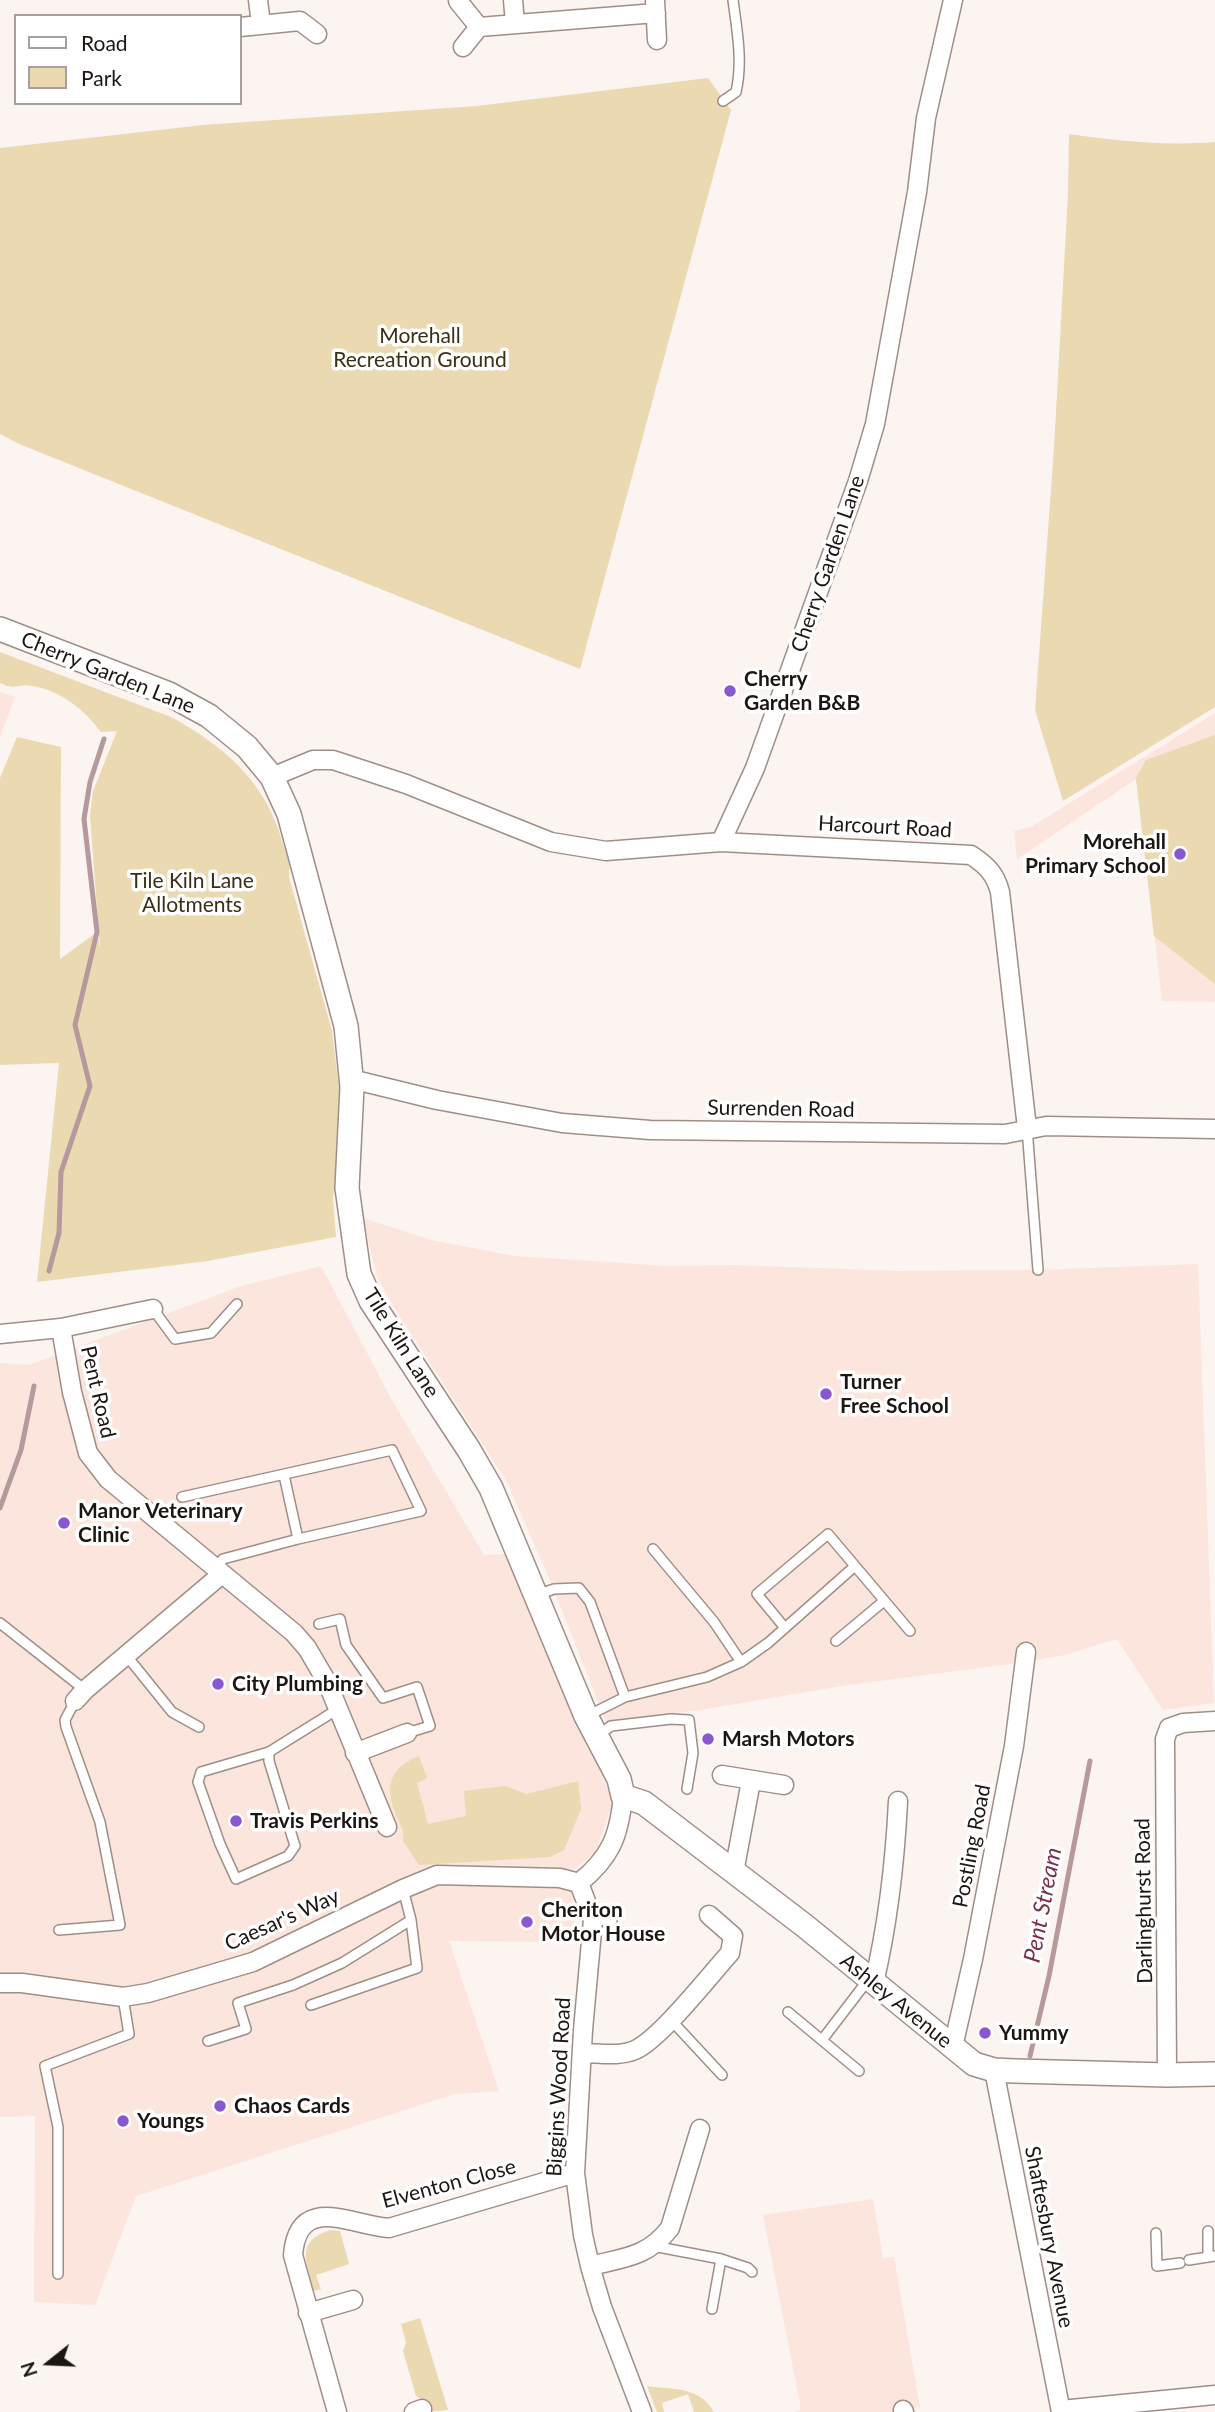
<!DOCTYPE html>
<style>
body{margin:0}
#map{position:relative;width:1215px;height:2412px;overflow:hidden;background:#fcf4f1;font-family:Lato,sans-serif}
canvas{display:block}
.legend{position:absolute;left:14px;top:14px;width:228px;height:91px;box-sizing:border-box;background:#fff;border:2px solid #a4a1a0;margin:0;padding:9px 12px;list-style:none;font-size:21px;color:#1c1512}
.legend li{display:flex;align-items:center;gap:14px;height:35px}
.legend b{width:35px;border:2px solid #a4a1a0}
.north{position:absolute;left:14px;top:2328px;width:70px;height:70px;-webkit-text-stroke:5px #fff;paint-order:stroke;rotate:252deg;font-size:19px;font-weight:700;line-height:28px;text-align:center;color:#1c1512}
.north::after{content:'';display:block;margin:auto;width:24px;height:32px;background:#1c1512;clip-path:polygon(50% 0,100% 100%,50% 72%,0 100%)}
</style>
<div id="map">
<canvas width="1215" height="2412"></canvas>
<ul class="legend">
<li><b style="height:9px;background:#fff"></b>Road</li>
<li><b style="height:19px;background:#ead9b1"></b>Park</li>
</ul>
<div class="north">N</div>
</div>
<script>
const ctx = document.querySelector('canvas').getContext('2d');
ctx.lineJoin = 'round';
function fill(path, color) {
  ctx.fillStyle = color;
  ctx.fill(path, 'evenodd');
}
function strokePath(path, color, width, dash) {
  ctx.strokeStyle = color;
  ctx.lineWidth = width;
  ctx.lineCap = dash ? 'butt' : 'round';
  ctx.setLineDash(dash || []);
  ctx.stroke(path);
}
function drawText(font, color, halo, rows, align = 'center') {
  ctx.font = font + ' Lato,sans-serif';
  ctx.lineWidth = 7;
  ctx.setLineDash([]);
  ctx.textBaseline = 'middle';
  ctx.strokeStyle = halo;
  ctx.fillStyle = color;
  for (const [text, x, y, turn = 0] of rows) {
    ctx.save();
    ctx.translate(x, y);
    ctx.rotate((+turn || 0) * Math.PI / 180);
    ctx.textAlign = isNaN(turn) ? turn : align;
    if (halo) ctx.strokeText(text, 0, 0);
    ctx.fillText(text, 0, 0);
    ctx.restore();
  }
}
fill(new Path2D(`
 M 0,692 L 15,697 L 0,737 Z
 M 1215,713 L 1215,1002 L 1162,1001 L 1136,779 L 1017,859 L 1014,831 L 1031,827 Z
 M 363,1218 L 431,1240 L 515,1256 L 667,1266 L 733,1265 L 900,1271 L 1038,1270 L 1198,1264 L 1214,1703 L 1163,1710 L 1117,1639 L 1065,1655 L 1011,1664 L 848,1685 L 700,1710 L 606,1722 L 550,1580 L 506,1480 L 395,1309 L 377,1277 Z
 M 321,1266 L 393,1402 L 484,1555 L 505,1554 L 613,1801 L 596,1852 L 572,1871 L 575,1942 L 449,1941 L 499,2091 L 455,2094 L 136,2196 L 95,2305 L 34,2302 L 35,2116 L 0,2117 L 0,1363 L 29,1365 L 241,1286 Z
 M 873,2199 L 883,2258 L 894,2257 L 920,2407 L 892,2412 L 795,2412 L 801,2409 L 763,2215 Z`), '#fbe5dc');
fill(new Path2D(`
 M 708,78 L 731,110 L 580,669 L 19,444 L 0,434 L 0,148 L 203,125 L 477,106 Z
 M 1069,134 C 1118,141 1165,146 1215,142 L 1215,707 L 1063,801 L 1035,710 L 1054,448 L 1068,194 Z
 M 0,652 L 171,717 C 223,745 266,782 282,841 C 286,853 291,865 289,877 L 332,1031 L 339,1088 L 338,1148 L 333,1198 L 336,1237 L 208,1261 L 37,1282 L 59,1063 L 0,1065 L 0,778 L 17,737 L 61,747 L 60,959 L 97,932 L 100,948 L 90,816 L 93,791 L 117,731 L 101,732 C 85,710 60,690 32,686 C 17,683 17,691 0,683 Z
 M 1215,735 L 1215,984 L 1154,936 L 1136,778 L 1146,760 Z
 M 419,1756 L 427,1778 L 417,1783 L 428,1824 L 466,1816 L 464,1791 L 505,1786 L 526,1794 L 578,1781 L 581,1809 L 564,1850 L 550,1857 L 419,1865 L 403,1841 C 405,1832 400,1824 396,1815 C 384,1785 390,1768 419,1756 Z
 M 331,2230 L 340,2231 L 349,2264 L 316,2275 L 321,2289 L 314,2291 C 307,2262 294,2241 331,2230 Z
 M 420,2318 L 448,2410 L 426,2412 L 421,2399 L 416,2396 L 403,2351 L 406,2343 L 401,2324 Z
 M 647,2386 C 674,2390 699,2386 714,2412 L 694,2412 L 688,2394 L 662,2403 L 664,2412 L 657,2412 Z`), '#ead9b1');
strokePath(new Path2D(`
 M 49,1271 L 59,1233 L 61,1172 L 90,1086 L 75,1025 L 97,932 L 84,819 L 90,782 L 104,739
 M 0,1508 L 21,1450 L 34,1386
 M 1030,2056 L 1049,1976 L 1090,1761`), '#b7989d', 5);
const service = new Path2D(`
 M 723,101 L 736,92 C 743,61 737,31 733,0
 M 1027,1128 L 1038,1270
 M 153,1309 L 175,1339 L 211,1333 L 237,1304
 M 284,1475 L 298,1539
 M 182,1497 L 392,1450 L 421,1511 L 298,1539 L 223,1559 L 216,1568
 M 653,1549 L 714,1622 L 741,1662
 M 537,1595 L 554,1589 L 579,1588 L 590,1602 L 625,1697 L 587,1716
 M 0,1623 L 85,1690
 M 319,1624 L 340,1619 L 346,1645 L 383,1698 L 417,1687 L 430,1726 L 407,1733
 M 785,1628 L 757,1594 L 828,1534 L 910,1631
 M 836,1641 L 884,1601
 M 126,1655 L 172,1712 L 199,1727
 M 625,1697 L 707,1677 L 741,1662 L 768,1643 L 855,1566
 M 597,1736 L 611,1726 L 671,1719 L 689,1720 L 693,1753 L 687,1789
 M 269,1752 L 269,1761 L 295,1846 L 288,1856 L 236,1879 L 220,1844 L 198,1782 L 201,1772 L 269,1752 L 338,1709
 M 593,1920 L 612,1921
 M 59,1930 L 120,1925 L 100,1822 L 66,1727 L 65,1720 L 75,1701
 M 311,2005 L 417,1968 L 411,1920 L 403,1889
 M 788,2012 L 859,2071
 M 670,2019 L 722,2075
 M 822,2040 L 868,1980
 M 208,2041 L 246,2029 L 238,2003 L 293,1985 L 342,1963 L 411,1920
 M 1156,2233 L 1157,2266 L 1180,2263
 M 653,2246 L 721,2259 L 712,2309
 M 1208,2257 L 1208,2231
 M 721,2259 L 748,2268 L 752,2272
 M 1189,2260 L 1215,2256
 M 58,2274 L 58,2127 L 45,2066 L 129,2034 L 123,1997`);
const minor = new Path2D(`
 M 258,0 L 261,24
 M 513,0 L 515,23
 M 655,0 L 657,40
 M 458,1 L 479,27
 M 240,27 L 300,21 L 317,34
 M 463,47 L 479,27 L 656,13
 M 272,777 L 313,760 L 333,760 L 406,784 L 551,842 L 606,851 L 721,842 L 971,855 C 986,865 995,873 1000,892 L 1027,1128
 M 721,842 L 755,768 L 858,481 L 875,424 L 917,192 L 926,118 L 953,0
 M 351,1079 L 437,1100 L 562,1123 L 650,1130 L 1005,1134 L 1046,1126 L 1215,1129
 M 61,1328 L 72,1392 L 88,1453 L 108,1479 L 294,1633 L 307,1648 L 327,1682 L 387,1827
 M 0,1334 L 61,1328 L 153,1309
 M 75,1701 L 85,1690 L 222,1574
 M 355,1753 L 407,1733
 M 722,1775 L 784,1785
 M 734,1872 L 751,1781
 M 579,1883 L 593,1920 L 583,2030 L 575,2173 L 583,2235 L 590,2266 L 602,2307 L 642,2412
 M 579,1883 C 611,1857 619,1836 623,1796
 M 0,1983 L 22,1983 L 123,1997 L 148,1993 L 253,1962 L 403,1889 L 437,1875 L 560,1878 L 579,1883
 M 874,1983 C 888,1923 895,1863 898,1801
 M 953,2047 L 973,1959 L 1014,1746 L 1026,1652
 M 582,2053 C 599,2053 619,2057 635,2050 C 660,2039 710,1975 730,1953 L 733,1936 L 709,1915
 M 994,2070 L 1061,2412
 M 1167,2075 L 1165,1739 L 1169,1728 L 1183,1723 L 1215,1721
 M 590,2266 C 623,2258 648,2257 670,2228 L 700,2129
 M 308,2313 L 353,2300
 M 903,2410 L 904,2412
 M 1061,2410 L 1215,2395
 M 337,2412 L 293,2255 C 298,2193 351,2225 389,2228 L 575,2173
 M 414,2412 L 422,2409`);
const tertiary = new Path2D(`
 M 0,629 L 169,694 L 209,716 L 247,747 L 272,777 L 289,814 L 346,1026 L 352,1087 L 347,1188 L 359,1274 L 371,1301 L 469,1450 L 491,1488 L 586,1716 L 619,1779 L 623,1796 L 644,1803 L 805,1926 L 974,2064 L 994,2070 L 1015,2071 L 1167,2075 L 1215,2074`);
strokePath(service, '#9f8e86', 12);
strokePath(minor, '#9f8e86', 21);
strokePath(tertiary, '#9f8e86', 26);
strokePath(service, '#fff', 9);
strokePath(minor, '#fff', 18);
strokePath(tertiary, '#fff', 23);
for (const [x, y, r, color] of [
 [730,691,7,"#8957cf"],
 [1180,854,7,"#8957cf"],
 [826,1394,7,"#8957cf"],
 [64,1523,7,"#8957cf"],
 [218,1684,7,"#8957cf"],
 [708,1739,7,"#8957cf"],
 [236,1821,7,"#8957cf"],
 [527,1922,7,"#8957cf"],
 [985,2033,7,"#8957cf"],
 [220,2106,7,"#8957cf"],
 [123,2121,7,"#8957cf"]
]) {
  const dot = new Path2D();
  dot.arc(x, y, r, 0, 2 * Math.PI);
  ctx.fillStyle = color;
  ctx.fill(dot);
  strokePath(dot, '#fff', 2.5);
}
drawText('21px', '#3a2f14', '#fff', [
 ["Morehall",420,336],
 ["Recreation Ground",420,360],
 ["Tile Kiln Lane",192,881],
 ["Allotments",192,905]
]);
drawText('21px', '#1c1512', '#fff', [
 ["Cherry Garden Lane",828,564,-71],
 ["Cherry Garden Lane",108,673,22],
 ["Harcourt Road",885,827,3],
 ["Surrenden Road",781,1109,1],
 ["Tile Kiln Lane",401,1343,58],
 ["Pent Road",98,1392,77],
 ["Postling Road",972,1846,-79],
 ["Darlinghurst Road",1144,1901,-91],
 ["Caesar's Way",282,1920,-24],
 ["Ashley Avenue",896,2001,39],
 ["Biggins Wood Road",559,2087,-87],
 ["Elventon Close",449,2184,-15],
 ["Shaftesbury Avenue",1049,2237,79]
]);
drawText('bold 21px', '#1c1512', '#fff', [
 ["Cherry",744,679],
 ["Garden B&B",744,703],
 ["Morehall",1166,842,"right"],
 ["Primary School",1166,866,"right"],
 ["Turner",840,1382],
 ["Free School",840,1406],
 ["Manor Veterinary",78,1511],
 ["Clinic",78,1535],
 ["City Plumbing",232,1684],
 ["Marsh Motors",722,1739],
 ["Travis Perkins",250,1821],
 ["Cheriton",541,1910],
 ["Motor House",541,1934],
 ["Yummy",999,2033],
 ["Chaos Cards",234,2106],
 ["Youngs",137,2121]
], 'left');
drawText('italic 23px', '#7c2d47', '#fff', [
 ["Pent Stream",1043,1905,-79]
]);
</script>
